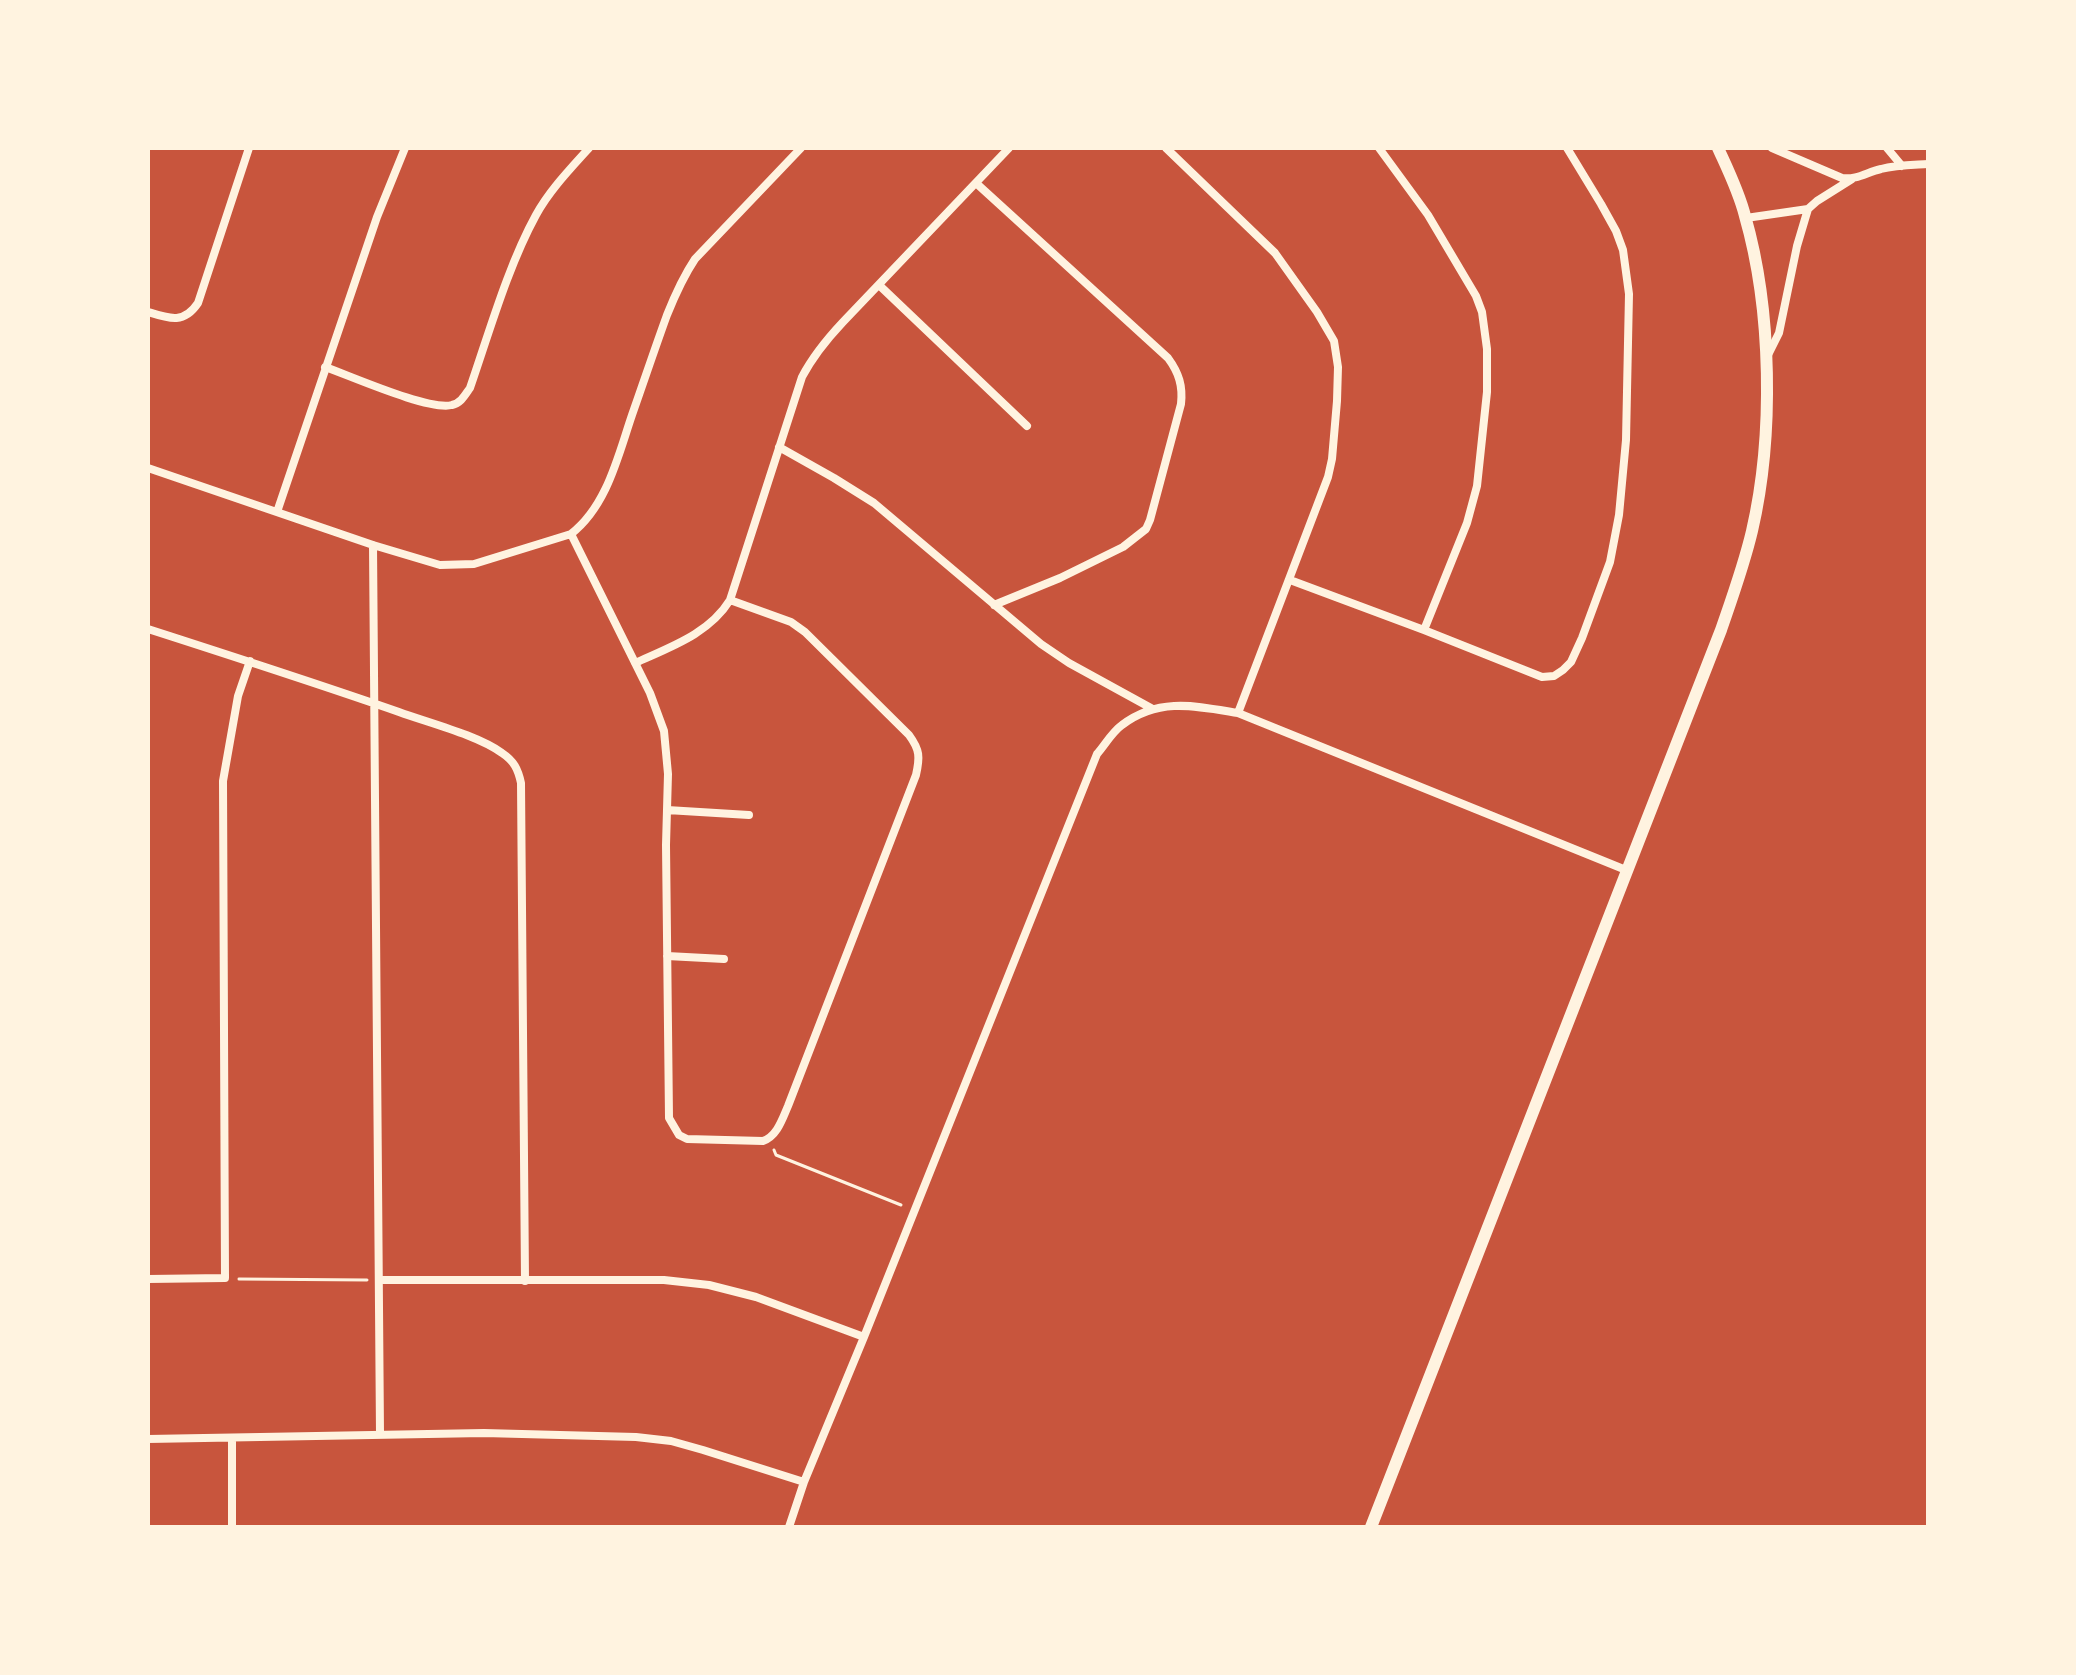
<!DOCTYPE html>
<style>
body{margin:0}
#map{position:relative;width:2076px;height:1675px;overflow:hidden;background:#c8553d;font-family:"DM Sans",sans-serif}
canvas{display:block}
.frame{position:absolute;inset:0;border:150px solid #fff3e0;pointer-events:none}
</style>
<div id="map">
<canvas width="2076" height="1675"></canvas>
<div class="frame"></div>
</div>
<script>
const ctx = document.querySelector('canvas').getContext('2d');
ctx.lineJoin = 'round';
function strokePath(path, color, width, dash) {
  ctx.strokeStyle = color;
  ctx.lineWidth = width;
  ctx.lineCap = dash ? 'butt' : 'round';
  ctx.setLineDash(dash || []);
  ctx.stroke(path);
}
strokePath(new Path2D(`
 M 774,1150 L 776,1155 L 901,1205
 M 239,1279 L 367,1280`), '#fff3e0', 3);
strokePath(new Path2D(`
 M 1166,148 L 1275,253 L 1317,312 L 1334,341 L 1338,367 L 1337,401 L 1332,459 L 1328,477 L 1238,713
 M 1379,148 L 1428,215 L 1476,296 L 1482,312 L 1487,349 L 1487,392 L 1477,486 L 1467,523 L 1424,630
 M 1772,148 L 1842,178 C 1857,180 1867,172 1881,169 C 1896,165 1912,165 1928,164
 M 1887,148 L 1902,166
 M 976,183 L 1168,358 C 1179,373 1183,386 1181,404 L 1150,520 L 1146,529 L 1123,547 L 1060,578 L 994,605
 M 1746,218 L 1808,209
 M 879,285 L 1027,426
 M 148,312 C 170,319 184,324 198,303 L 249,148
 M 1767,357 L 1779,333 L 1797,246 L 1808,209 L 1817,201 L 1852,179
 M 325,367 C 351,376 429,411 452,405 C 461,403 465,395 470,388 C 489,333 508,266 536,215 C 549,191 570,169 589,148
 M 779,447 L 834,478 L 874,503 L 1041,644 L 1069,663 L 1151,708
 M 148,468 L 373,545 L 440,565 L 474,564 L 571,534 C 607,506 618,456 632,415 C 644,381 655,348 667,315 C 675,295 683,277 695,259 L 801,148
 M 277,512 L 377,217 L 405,148
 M 571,534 L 650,693 L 664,731 L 668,774 L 666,845 L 669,1118 L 679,1135 L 687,1139 L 763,1141 C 777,1136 782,1120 788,1106 L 916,775 C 920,757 920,750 909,735 L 805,632 L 791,622 L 730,600
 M 373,545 L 380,1434
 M 1290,580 L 1424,630 L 1542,677 L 1554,676 L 1563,670 L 1571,662 L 1582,638 L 1610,562 L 1619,515 L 1626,440 L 1629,294 L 1623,250 L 1616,231 L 1601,204 L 1567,148
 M 148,629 C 232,656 316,683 399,712 C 429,723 477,735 502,753 C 514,761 518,769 521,783 L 525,1281
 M 635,663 C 670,647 709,634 730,600 L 802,377 C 813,356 827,339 843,322 L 1009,148
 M 667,810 L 749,815
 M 667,956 L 724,959
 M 148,1279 L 225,1278 L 223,781 L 238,696 L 250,661
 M 379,1280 L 664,1280 L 709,1285 L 756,1297 L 864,1337
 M 148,1439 L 484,1433 L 636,1437 L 671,1441 L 703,1450 L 804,1482
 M 232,1527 L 232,1438
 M 789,1527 L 804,1482 L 864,1337 L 1097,754 C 1105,745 1112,732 1122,725 C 1159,697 1196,706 1238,713 L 1626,870`), '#fff3e0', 8);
strokePath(new Path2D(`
 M 1371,1527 L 1721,630 C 1732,598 1744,565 1752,531 C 1774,436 1772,310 1745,216 C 1739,192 1728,170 1718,148`), '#fff3e0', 12);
</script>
